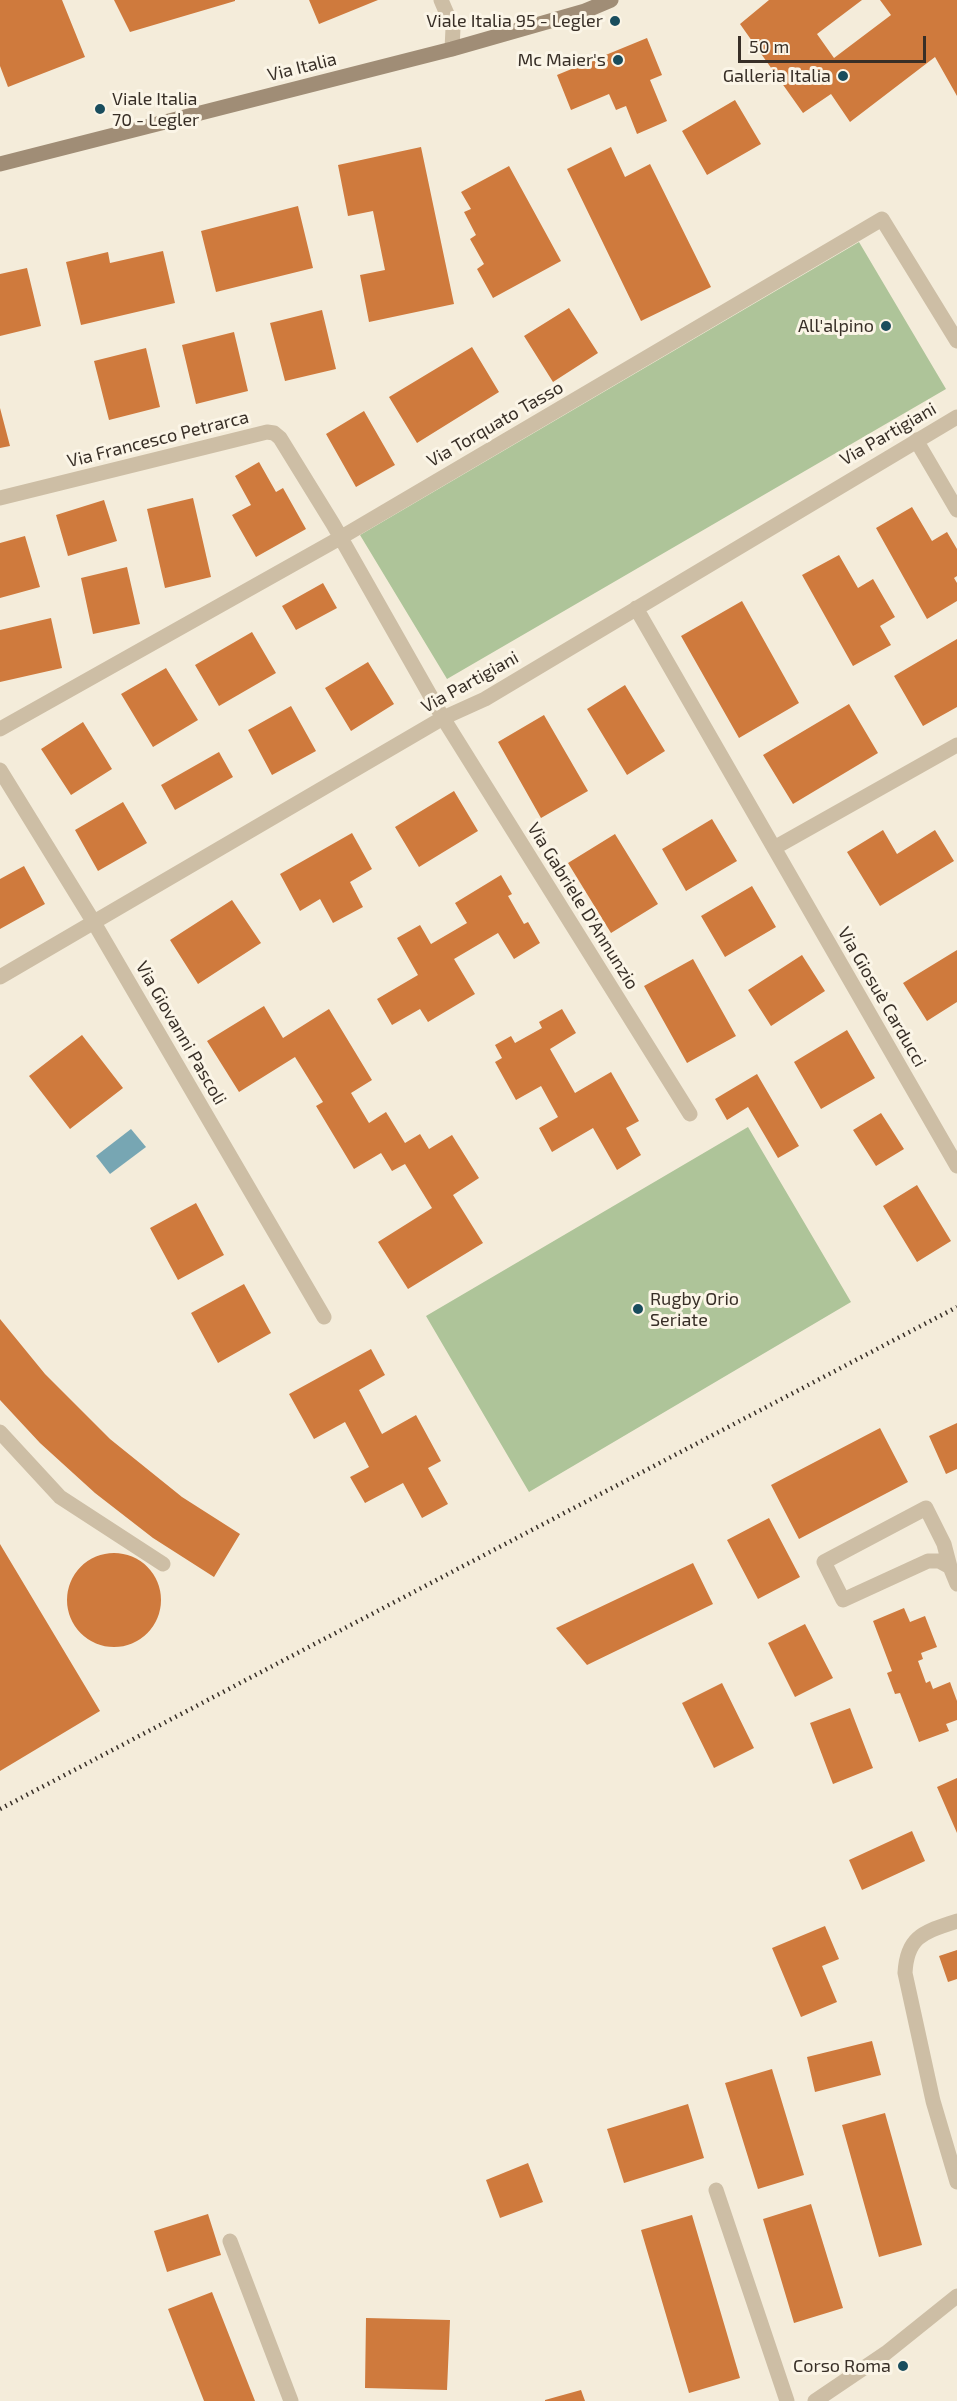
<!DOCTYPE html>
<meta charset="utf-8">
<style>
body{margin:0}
#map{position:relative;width:957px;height:2401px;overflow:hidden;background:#f4ecda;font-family:"Exo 2",sans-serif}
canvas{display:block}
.scale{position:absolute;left:738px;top:36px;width:188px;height:27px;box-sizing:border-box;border:3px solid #382f27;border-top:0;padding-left:8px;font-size:18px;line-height:21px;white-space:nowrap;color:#382f27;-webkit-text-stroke:4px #fbf5e7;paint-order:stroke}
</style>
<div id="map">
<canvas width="957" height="2401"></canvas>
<div class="scale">50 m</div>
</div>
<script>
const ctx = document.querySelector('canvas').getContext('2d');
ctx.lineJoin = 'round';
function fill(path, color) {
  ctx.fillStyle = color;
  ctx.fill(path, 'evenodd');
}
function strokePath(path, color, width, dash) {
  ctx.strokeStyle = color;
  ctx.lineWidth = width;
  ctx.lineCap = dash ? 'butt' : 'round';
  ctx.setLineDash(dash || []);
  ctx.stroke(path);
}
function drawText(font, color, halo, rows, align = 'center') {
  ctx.font = font + ' "Exo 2",sans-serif';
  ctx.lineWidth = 6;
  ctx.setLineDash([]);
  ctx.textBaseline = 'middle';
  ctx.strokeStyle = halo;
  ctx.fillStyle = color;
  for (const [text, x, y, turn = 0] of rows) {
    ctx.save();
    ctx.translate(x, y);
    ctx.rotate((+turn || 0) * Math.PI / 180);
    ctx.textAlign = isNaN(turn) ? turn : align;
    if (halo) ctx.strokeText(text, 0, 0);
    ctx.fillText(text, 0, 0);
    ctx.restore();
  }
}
fill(new Path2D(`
 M 859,242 L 946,389 L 447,679 L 360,535 Z
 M 748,1127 L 851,1302 L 529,1492 L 426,1316 Z`), '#aec499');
fill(new Path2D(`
 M 131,1129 L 146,1147 L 110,1174 L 96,1156 Z`), '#77a6b3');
fill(new Path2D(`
 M 0,0 L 62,0 L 85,57 L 8,87 L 0,66 Z
 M 114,0 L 235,0 L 235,1 L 130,32 Z
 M 309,0 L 378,0 L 319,24 Z
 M 769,0 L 862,0 L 817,34 L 834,58 L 891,15 L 880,0 L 957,0 L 957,96 L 935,57 L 850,122 L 831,94 L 803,113 L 740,24 Z
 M 647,38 L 662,75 L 650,80 L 667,121 L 637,134 L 626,106 L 616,110 L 609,94 L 571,110 L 557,75 Z
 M 735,100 L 761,144 L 707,175 L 682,131 Z
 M 421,147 L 454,304 L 369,322 L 360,275 L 385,270 L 373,211 L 348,216 L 338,165 Z
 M 611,147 L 625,177 L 650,164 L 711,287 L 641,321 L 567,169 Z
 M 509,166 L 561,261 L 493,298 L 477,269 L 484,264 L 470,239 L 476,235 L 464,212 L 471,209 L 461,192 Z
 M 298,206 L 313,268 L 216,292 L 201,231 Z
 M 163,251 L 175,303 L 81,325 L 66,262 L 108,252 L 110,263 Z
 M 27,268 L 41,326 L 0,336 L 0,274 Z
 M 569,308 L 598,353 L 553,382 L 524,336 Z
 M 322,310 L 336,369 L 285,381 L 270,323 Z
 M 234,332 L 248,391 L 196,404 L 182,345 Z
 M 472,347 L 499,392 L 417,443 L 389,397 Z
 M 146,348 L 160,407 L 109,420 L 94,361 Z
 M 0,408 L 10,446 L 0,448 Z
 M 364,411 L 395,465 L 356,487 L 326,434 Z
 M 259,462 L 276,492 L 283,488 L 306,529 L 256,557 L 232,515 L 251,505 L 235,476 Z
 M 193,498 L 211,577 L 165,588 L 147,509 Z
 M 104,500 L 117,541 L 68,556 L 56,515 Z
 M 912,507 L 932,541 L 947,532 L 957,549 L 957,576 L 954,578 L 957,583 L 957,601 L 927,619 L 876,528 Z
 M 25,536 L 40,587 L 0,598 L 0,543 Z
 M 839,555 L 858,588 L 873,579 L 895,617 L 880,626 L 891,645 L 853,666 L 802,575 Z
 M 127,567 L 140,624 L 93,634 L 81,578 Z
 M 323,583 L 337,608 L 296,630 L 282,606 Z
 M 742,601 L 799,703 L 739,738 L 681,636 Z
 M 51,618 L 62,668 L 0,682 L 0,630 Z
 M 252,632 L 276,673 L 219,706 L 195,665 Z
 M 957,639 L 957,707 L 923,726 L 894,676 Z
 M 368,662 L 394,704 L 351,731 L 325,688 Z
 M 166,668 L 198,720 L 153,747 L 121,694 Z
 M 625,685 L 665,751 L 627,775 L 587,709 Z
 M 849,704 L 878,753 L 793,804 L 763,755 Z
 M 291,706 L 316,751 L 272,775 L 248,730 Z
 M 544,715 L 588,791 L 541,818 L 498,742 Z
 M 83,722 L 112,769 L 71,795 L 41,749 Z
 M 219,752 L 233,777 L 175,810 L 161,785 Z
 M 454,791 L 478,831 L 419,867 L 395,827 Z
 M 123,802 L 147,843 L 98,871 L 75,830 Z
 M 712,819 L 737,861 L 686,891 L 662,849 Z
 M 883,830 L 897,854 L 935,830 L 954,861 L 880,906 L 847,852 Z
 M 352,833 L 372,869 L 350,882 L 363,907 L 333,923 L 320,899 L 300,911 L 280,874 Z
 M 615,834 L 658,904 L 611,933 L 568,863 Z
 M 24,866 L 45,904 L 0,929 L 0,879 Z
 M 501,875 L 512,894 L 508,896 L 524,924 L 528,922 L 540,943 L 514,959 L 498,933 L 454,959 L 475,994 L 428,1022 L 420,1009 L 392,1025 L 377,999 L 418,975 L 397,938 L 420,925 L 431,944 L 467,923 L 455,903 Z
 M 752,886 L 776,927 L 725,957 L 701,916 Z
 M 232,900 L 261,943 L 198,984 L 170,940 Z
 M 957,950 L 957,1002 L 927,1021 L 903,983 Z
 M 802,955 L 825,991 L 771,1026 L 748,990 Z
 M 693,959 L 736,1036 L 687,1063 L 644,986 Z
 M 264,1006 L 283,1038 L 329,1009 L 372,1080 L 351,1093 L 369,1123 L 386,1112 L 405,1143 L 420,1134 L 429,1149 L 452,1135 L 479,1178 L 453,1195 L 483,1243 L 408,1289 L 378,1242 L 432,1208 L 405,1164 L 392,1171 L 381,1153 L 354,1169 L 316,1106 L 323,1102 L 295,1057 L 239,1092 L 207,1041 Z
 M 562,1009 L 576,1033 L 550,1049 L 575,1093 L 611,1072 L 639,1121 L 626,1128 L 641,1155 L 617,1170 L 593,1128 L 552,1152 L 539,1128 L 558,1117 L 541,1086 L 516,1100 L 495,1062 L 502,1058 L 495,1045 L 511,1036 L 515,1043 L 542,1028 L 539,1022 Z
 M 847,1030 L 875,1078 L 821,1109 L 794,1062 Z
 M 82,1035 L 123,1088 L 70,1129 L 29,1076 Z
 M 757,1074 L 799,1146 L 778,1158 L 748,1107 L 727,1120 L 715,1099 Z
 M 881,1113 L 904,1149 L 876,1166 L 853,1130 Z
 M 917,1185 L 951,1241 L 917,1262 L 883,1206 Z
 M 196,1203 L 224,1255 L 178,1280 L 150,1228 Z
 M 244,1284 L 271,1333 L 218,1363 L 191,1313 Z
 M 0,1319 L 45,1374 L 110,1439 L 182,1497 L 240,1534 L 214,1577 L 153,1538 L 95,1493 L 40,1443 L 0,1400 Z
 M 371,1349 L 385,1375 L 359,1390 L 382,1434 L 416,1415 L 441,1461 L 428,1468 L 448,1504 L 422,1518 L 403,1483 L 365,1503 L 350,1477 L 369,1467 L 345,1422 L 314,1439 L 289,1394 Z
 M 957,1423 L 957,1469 L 946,1474 L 929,1436 Z
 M 880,1428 L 908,1482 L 799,1539 L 771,1485 Z
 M 769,1518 L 800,1577 L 758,1599 L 727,1540 Z
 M 0,1544 L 100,1711 L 0,1771 Z
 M67 1600a47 47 0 1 1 94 0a47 47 0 1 1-94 0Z
 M 693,1563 L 713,1604 L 587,1665 L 556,1628 Z
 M 904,1608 L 910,1622 L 925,1616 L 937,1647 L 921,1653 L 923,1659 L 918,1661 L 926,1683 L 930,1681 L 933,1689 L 950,1682 L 957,1701 L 957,1720 L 946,1724 L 949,1731 L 919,1742 L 900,1693 L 895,1694 L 887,1673 L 892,1671 L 873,1621 Z
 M 805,1624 L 833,1678 L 795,1697 L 768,1643 Z
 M 722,1683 L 754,1748 L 714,1768 L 682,1703 Z
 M 850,1708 L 873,1768 L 833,1784 L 810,1723 Z
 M 957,1778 L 957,1833 L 937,1787 Z
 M 912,1831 L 925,1861 L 862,1890 L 849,1860 Z
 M 825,1926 L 839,1959 L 822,1966 L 837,2002 L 801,2017 L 772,1948 Z
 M 957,1950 L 957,1979 L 948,1982 L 939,1956 Z
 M 872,2041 L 881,2075 L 815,2092 L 807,2057 Z
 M 772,2069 L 804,2175 L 758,2189 L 725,2083 Z
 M 688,2104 L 704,2158 L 624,2183 L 607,2129 Z
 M 885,2113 L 922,2245 L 879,2257 L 842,2125 Z
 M 528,2163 L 543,2202 L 500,2218 L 486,2180 Z
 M 811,2204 L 843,2308 L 794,2323 L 763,2219 Z
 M 208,2214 L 221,2255 L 167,2272 L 154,2231 Z
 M 692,2215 L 740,2378 L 689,2393 L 641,2230 Z
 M 212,2292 L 255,2401 L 204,2401 L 168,2309 Z
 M 366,2318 L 450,2320 L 447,2390 L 365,2388 Z
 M 581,2390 L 585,2401 L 545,2401 L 545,2400 Z`), '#cf7a3d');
strokePath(new Path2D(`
 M 441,0 L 453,28 L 452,49
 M 916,440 L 957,510
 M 0,498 L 267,432 L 274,433 L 280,438 L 333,524 L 443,718 L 690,1114
 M 636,608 L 957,1166
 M 0,729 L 340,538 L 882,219 L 957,341
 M 0,770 L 93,921 L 324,1317
 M 774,848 L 957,745
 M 0,977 L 443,718 L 485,699 L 957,417
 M 0,1432 L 60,1497 L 163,1564
 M 950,1567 L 939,1561 L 928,1561 L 843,1600 L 824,1562 L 926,1508 L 944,1544 L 950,1567 L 957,1584
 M 957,1921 C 925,1932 907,1935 905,1973 L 933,2101 L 957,2182
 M 716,2190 L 787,2401
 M 230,2241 L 291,2401`), '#cdbea5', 15);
strokePath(new Path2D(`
 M 815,2401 L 886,2353 L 957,2296`), '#cdbea5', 15);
strokePath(new Path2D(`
 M 0,164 L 452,49 L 585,11 L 611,0`), '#a08d76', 15);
strokePath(new Path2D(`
 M 0,1809 L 957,1307`), '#382f27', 4.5, [1.5, 4.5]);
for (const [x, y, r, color] of [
 [615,21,6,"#194d5d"],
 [618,60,6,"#194d5d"],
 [843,76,6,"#194d5d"],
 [100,109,6,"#194d5d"],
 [886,326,6,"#194d5d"],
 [638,1309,6,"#194d5d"],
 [903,2366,6,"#194d5d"]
]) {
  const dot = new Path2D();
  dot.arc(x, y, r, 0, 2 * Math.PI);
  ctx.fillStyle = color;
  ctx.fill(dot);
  strokePath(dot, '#fbf5e7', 2);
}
drawText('18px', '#382f27', '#fbf5e7', [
 ["Viale Italia 95 - Legler",603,21],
 ["Mc Maier's",606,60],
 ["Galleria Italia",831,76],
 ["Viale Italia",112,99,"left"],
 ["70 - Legler",112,120,"left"],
 ["All'alpino",874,326],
 ["Rugby Orio",650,1299,"left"],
 ["Seriate",650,1320,"left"],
 ["Corso Roma",891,2366]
], 'right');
drawText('18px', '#382f27', '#fbf5e7', [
 ["Via Italia",302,67,-14],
 ["Via Torquato Tasso",495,424,-30],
 ["Via Partigiani",888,434,-30],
 ["Via Francesco Petrarca",158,439,-14],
 ["Via Partigiani",470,682,-29],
 ["Via Gabriele D'Annunzio",583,906,58],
 ["Via Giosuè Carducci",882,997,60],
 ["Via Giovanni Pascoli",181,1033,60]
]);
</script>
